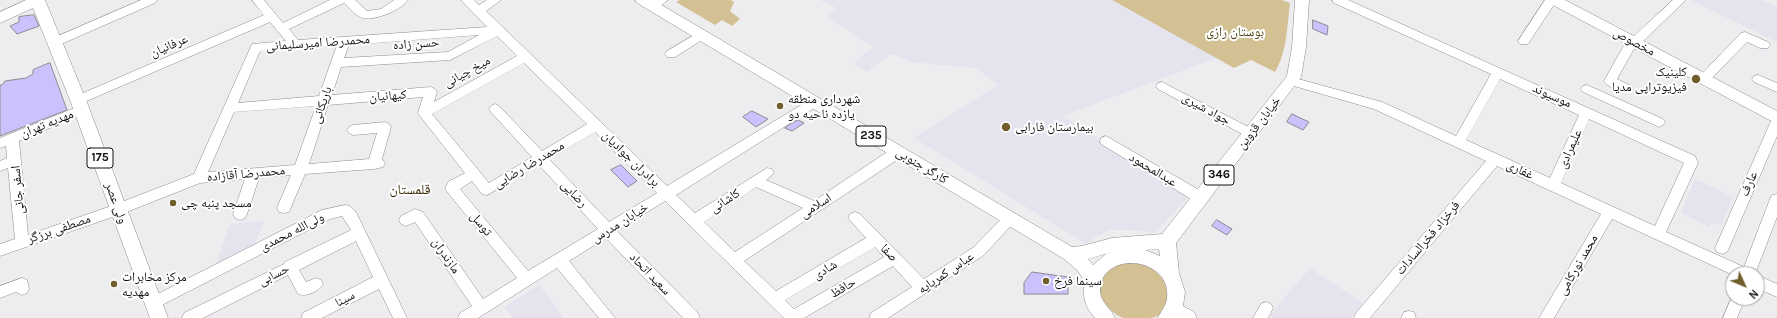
<!DOCTYPE html>
<meta charset="utf-8">
<style>
body{margin:0}
#map{position:relative;width:1777px;height:318px;overflow:hidden;background:#ededf0;font-family:Karla,sans-serif}
canvas{display:block}
.north{position:absolute;left:1725px;top:266px;width:40px;height:40px;box-sizing:border-box;background:#fff;border:1px solid #a1a1a1;border-radius:50%;rotate:134deg;font-size:11px;font-weight:700;line-height:16px;text-align:center;color:#131314}
.north::after{content:'';display:block;margin:auto;width:14px;height:18px;background:#6f5d2b;clip-path:polygon(50% 0,100% 100%,50% 72%,0 100%)}
</style>
<div id="map">
<canvas width="1777" height="318"></canvas>
<div class="north">N</div>
</div>
<script>
const ctx = document.querySelector('canvas').getContext('2d');
ctx.lineJoin = 'round';
function fill(path, color) {
  ctx.fillStyle = color;
  ctx.fill(path, 'evenodd');
}
function strokePath(path, color, width, dash) {
  ctx.strokeStyle = color;
  ctx.lineWidth = width;
  ctx.lineCap = dash ? 'butt' : 'round';
  ctx.setLineDash(dash || []);
  ctx.stroke(path);
}
function drawText(font, color, halo, rows, align = 'center') {
  ctx.font = font + ' Karla,"Noto Naskh Arabic",sans-serif';
  ctx.lineWidth = 4;
  ctx.setLineDash([]);
  ctx.textBaseline = 'middle';
  ctx.strokeStyle = halo;
  ctx.fillStyle = color;
  for (const [text, x, y, turn = 0] of rows) {
    ctx.save();
    ctx.translate(x, y);
    ctx.rotate((+turn || 0) * Math.PI / 180);
    ctx.textAlign = isNaN(turn) ? turn : align;
    if (halo) ctx.strokeText(text, 0, 0);
    ctx.fillText(text, 0, 0);
    ctx.restore();
  }
}
fill(new Path2D(`
 M 820,0 L 1111,0 L 1216,58 L 1063,116 L 1189,196 L 1155,233 L 1134,230 L 1110,230 L 1096,237 L 1086,244 L 914,138 L 998,85 L 976,68 L 910,62 L 896,55 L 891,54 L 867,72 L 854,63 L 873,47 L 828,17 L 836,8 Z
 M 1691,0 L 1762,0 L 1777,7 L 1777,42 Z
 M 1695,179 L 1733,197 L 1721,226 L 1711,222 L 1709,227 L 1681,213 Z
 M 264,221 L 254,245 L 216,264 L 230,224 Z
 M 1310,268 L 1363,303 L 1351,318 L 1274,318 L 1270,315 Z
 M 539,285 L 564,318 L 513,318 L 504,307 Z`), '#e4e3ee');
fill(new Path2D(`
 M 680,0 L 731,0 L 734,2 L 730,11 L 740,19 L 732,26 L 722,20 L 715,25 L 676,2 Z
 M 1112,0 L 1282,0 L 1290,3 C 1287,26 1287,52 1275,72 L 1251,60 L 1234,68 Z
 M 1125,263 C 1132,263 1139,263 1146,266 C 1164,273 1177,296 1162,313 C 1156,318 1150,318 1142,318 C 1136,318 1129,318 1124,318 C 1119,317 1114,313 1111,310 C 1089,291 1101,269 1125,263 Z`), '#d3c194');
const building = new Path2D(`
 M 34,15 L 39,26 L 17,34 L 10,26 L 19,22 L 19,17 Z
 M 1313,20 L 1328,26 L 1327,35 L 1313,29 Z
 M 50,63 L 67,110 L 0,136 L 0,85 L 2,85 L 5,81 L 26,78 L 33,74 L 33,70 Z
 M 752,111 L 768,119 L 756,127 L 743,117 Z
 M 1292,114 L 1309,122 L 1303,130 L 1287,122 Z
 M 798,120 L 804,123 L 792,131 L 785,128 Z
 M 621,165 L 637,181 L 628,187 L 611,170 Z
 M 1217,220 L 1232,229 L 1227,235 L 1212,226 Z
 M 1032,272 L 1068,277 L 1068,294 L 1024,294 L 1024,283 Z`);
fill(building, '#c9c2fd');
strokePath(building, '#8c8b8e', 1);
const minor = new Path2D(`
 M 141,0 L 157,0 L 155,3 L 59,45 L 51,45 L 49,42 L 51,39 Z
 M 252,0 L 264,0 L 283,23 L 330,0 L 355,0 L 367,11 L 381,9 L 394,0 L 408,0 C 401,10 375,21 363,18 C 356,17 349,7 344,3 L 289,29 L 298,40 L 487,27 L 461,0 L 474,0 L 479,5 L 487,0 L 501,0 L 486,11 L 667,186 L 811,99 L 815,97 L 819,99 L 821,102 L 819,105 L 676,195 L 695,213 L 767,168 L 772,169 L 774,173 L 766,180 L 814,201 L 893,148 L 898,147 L 903,148 L 904,152 L 903,156 L 744,261 L 776,291 L 866,238 L 848,218 L 850,214 L 855,212 L 860,214 L 924,279 L 974,247 L 1005,215 L 1010,213 L 1015,215 L 1017,219 L 984,255 L 888,318 L 869,318 L 871,313 L 912,287 L 893,266 L 804,318 L 784,318 L 665,201 L 617,231 L 698,313 L 700,318 L 683,318 L 606,238 L 569,261 L 615,318 L 599,318 L 557,268 L 478,318 L 458,318 L 460,313 L 472,306 L 415,222 L 406,226 L 401,224 L 399,220 L 401,216 L 415,209 L 423,212 L 483,299 L 517,278 L 445,189 L 448,182 L 465,173 L 420,116 L 418,113 L 423,97 L 328,105 L 309,164 L 369,159 L 377,133 L 353,135 L 349,133 L 347,130 L 349,127 L 353,125 L 385,122 L 389,124 L 391,127 L 382,159 L 385,163 L 383,167 L 374,169 L 305,174 L 289,212 L 284,213 L 279,212 L 277,208 L 291,175 L 259,178 L 247,214 L 245,218 L 240,220 L 235,218 L 233,214 L 245,179 L 200,183 L 124,213 L 0,256 L 0,244 L 15,239 L 8,168 L 0,171 L 0,161 L 7,158 L 6,146 L 0,148 L 0,138 L 77,107 L 81,105 L 85,107 L 87,110 L 85,113 L 19,141 L 28,235 L 114,205 L 194,174 L 252,44 L 286,41 L 270,22 L 82,103 L 78,105 L 74,103 L 72,100 L 74,97 L 264,15 ZM 479,35 L 448,52 L 344,58 L 349,45 ZM 497,36 L 517,56 L 434,102 L 437,92 L 435,89 L 431,87 L 332,95 L 341,67 L 450,60 ZM 337,45 L 319,96 L 238,103 L 260,51 ZM 524,63 L 587,124 L 542,151 L 499,106 L 495,104 L 491,106 L 489,109 L 491,112 L 532,157 L 489,183 L 432,114 ZM 316,106 L 295,165 L 208,172 L 234,112 ZM 595,132 L 657,193 L 609,222 L 549,159 ZM 539,165 L 598,229 L 528,271 L 460,189 L 472,181 L 482,194 L 487,195 ZM 756,187 L 803,208 L 735,252 L 704,222 ZM 875,247 L 884,257 L 794,309 L 785,300 Z
 M 653,0 L 668,0 L 656,9 L 648,9 L 646,6 Z
 M 1332,0 L 1348,0 L 1695,156 L 1698,163 L 1666,232 L 1744,267 L 1770,199 L 1772,195 L 1777,194 L 1777,217 L 1755,274 L 1733,274 L 1733,275 L 1612,219 L 1554,318 L 1539,318 L 1601,214 L 1497,166 L 1370,318 L 1354,318 L 1356,313 L 1486,161 L 1374,109 L 1287,84 L 1285,81 L 1287,78 L 1291,77 L 1382,102 L 1456,136 L 1491,74 L 1334,3 ZM 1500,79 L 1579,115 L 1550,178 L 1466,140 ZM 1589,119 L 1684,163 L 1655,226 L 1561,183 Z
 M 1545,0 L 1557,0 L 1528,44 L 1520,44 L 1518,41 Z
 M 1673,0 L 1686,0 L 1638,46 L 1635,47 L 1617,79 L 1631,86 L 1633,89 L 1631,92 C 1624,94 1608,88 1604,81 L 1628,38 L 1633,37 Z
 M 701,31 L 705,32 L 707,35 L 705,38 L 675,57 L 667,57 L 665,54 L 667,51 Z
 M 1745,32 L 1768,42 L 1770,45 L 1768,48 L 1760,48 L 1747,42 L 1708,82 L 1704,83 L 1700,82 L 1698,79 L 1700,76 L 1741,33 Z
 M 1758,75 L 1777,83 L 1777,92 L 1754,82 L 1752,79 L 1754,76 Z
 M 1162,82 L 1254,130 L 1256,133 L 1254,136 L 1250,138 L 1246,136 L 1158,89 L 1156,86 L 1158,83 Z
 M 1587,85 L 1663,119 L 1665,122 L 1663,125 L 1659,127 L 1655,125 L 1583,92 L 1581,89 L 1583,86 Z
 M 1777,116 L 1777,136 L 1729,248 L 1727,252 L 1722,254 L 1717,252 L 1715,248 L 1771,121 L 1773,118 Z
 M 1106,136 L 1206,194 L 1208,198 L 1206,202 L 1201,203 L 1196,202 L 1101,144 L 1100,141 L 1101,138 Z
 M 345,205 L 350,206 L 356,212 L 407,318 L 393,318 L 379,289 L 322,318 L 301,318 L 303,313 L 373,277 L 356,241 L 299,270 L 306,282 L 316,278 L 321,280 L 323,284 C 319,292 306,297 298,294 L 288,275 L 203,318 L 182,318 L 184,313 L 284,264 L 285,262 L 351,230 L 342,216 L 330,219 L 158,307 L 153,309 L 148,307 L 146,303 L 148,299 L 322,210 Z
 M 1757,275 L 1777,284 L 1777,297 L 1757,288 Z
 M 22,278 L 27,280 L 29,289 L 27,293 L 22,295 L 16,292 L 0,298 L 0,286 Z
 M 1733,294 L 1733,298 L 1745,298 L 1737,318 L 1723,318 Z
 M 1266,302 L 1271,304 L 1273,308 L 1268,318 L 1253,318 L 1261,304 Z
 M 1409,311 L 1414,312 L 1416,318 L 1401,318 L 1404,312 Z`);
const major = new Path2D(`
 M 26,0 L 45,0 L 86,100 L 168,318 L 150,318 L 70,100 L 33,8 L 0,23 L 0,12 Z
 M 635,0 L 653,0 L 1072,247 L 1082,246 L 1112,238 L 1162,234 L 1287,76 L 1292,47 L 1295,0 L 1309,0 L 1306,47 L 1301,77 L 1176,243 L 1179,273 L 1185,292 L 1183,306 L 1194,312 L 1197,318 L 1158,318 C 1161,311 1166,306 1167,299 C 1173,256 1099,249 1100,292 C 1101,302 1111,309 1115,318 L 1095,318 C 1085,307 1082,296 1085,281 L 1077,270 L 1064,259 L 637,3 ZM 1159,249 L 1160,256 L 1145,250 ZM 1112,252 L 1106,254 L 1093,265 L 1088,259 Z
 M 1547,0 L 1565,0 L 1777,111 L 1777,124 L 1549,3 Z`);
strokePath(minor, '#8c8c8f', 1);
strokePath(major, '#8c8c8f', 1);
fill(minor, '#fff');
fill(major, '#fff');
for (const [x, y, r, color] of [
 [1696,79,5,"#6f5d2b"],
 [780,106,4,"#6f5d2b"],
 [1006,127,5,"#6f5d2b"],
 [173,203,4,"#6f5d2b"],
 [1046,281,4,"#6f5d2b"],
 [114,284,4,"#6f5d2b"]
]) {
  const dot = new Path2D();
  dot.arc(x, y, r, 0, 2 * Math.PI);
  ctx.fillStyle = color;
  ctx.fill(dot);
  strokePath(dot, '#fff', 1.5);
}
for (const [x, y, w] of [
 [871,136,30],
 [100,158,26],
 [1219,175,30]
]) {
  const box = new Path2D();
  box.roundRect(x - w / 2, y - 10, w, 20, 3);
  ctx.fillStyle = '#fff';
  ctx.fill(box);
  strokePath(box, '#131314', 1);
}
drawText('bold 12px', '#131314', null, [
 ["235",871,136],
 ["175",100,158],
 ["346",1219,175]
]);
drawText('13px', '#504010', '#fff', [
 ["بوستان رازی",1235,32]
]);
drawText('13px', '#131314', '#fff', [
 ["مخصوص",1634,42,28],
 ["محمدرضا امیرسلیمانی",318,43,-4],
 ["حسن زاده",416,44,-4],
 ["عرفانیان",169,46,-23],
 ["میخ چیانی",467,72,-29],
 ["کیهانیان",388,96,-4],
 ["موسیوند",1552,96,24],
 ["باریکانی",322,105,-71],
 ["جواد شیری",1206,109,29],
 ["خیابان قزوین",1259,123,-52],
 ["مهدیه تهران",47,124,-22],
 ["علیمرادی",1570,149,-66],
 ["برادران جوادیان",631,159,44],
 ["محمدرضا رضایی",529,165,-31],
 ["کارگر جنوبی",922,166,31],
 ["عبدالمحمود",1153,170,31],
 ["غفاری",1520,170,25],
 ["محمدرضا آقازاده",246,174,-5],
 ["عارف",1749,184,-67],
 ["اسفر جانی",18,190,-95],
 ["رضایی",574,194,47],
 ["کاشانی",725,201,-33],
 ["ولی عصر",116,203,70],
 ["اسلامی",816,206,-33],
 ["خیابان مدرس",620,223,-32],
 ["توسل",481,224,51],
 ["مصطفی برزگر",59,229,-19],
 ["ولی‌الله محمدی",292,232,-27],
 ["فرخزاد فخرالسادات",1428,238,-50],
 ["صفا",889,253,45],
 ["مازندران",446,256,56],
 ["محمد نورکامی",1578,265,-60],
 ["شادی",825,270,-31],
 ["عباس کمرپایه",946,273,-34],
 ["سعید اتحاد",650,274,46],
 ["حسابی",274,275,-27],
 ["حافظ",843,288,-31],
 ["سینا",345,299,-27]
]);
drawText('13px', '#131314', '#fff', [
 ["کلینیک",1687,72,"right"],
 ["فیزیوتراپی مدیا",1687,87,"right"],
 ["شهرداری منطقه",788,99],
 ["یازده ناحیه دو",788,114],
 ["بیمارستان فارابی",1015,127],
 ["مسجد پنبه چی",181,203],
 ["مرکز مخابرات",122,277],
 ["مهدیه",122,292],
 ["سینما فرخ",1054,281]
], 'left');
drawText('14px', '#352700', '#fff', [
 ["قلمستان",410,190]
]);
</script>
